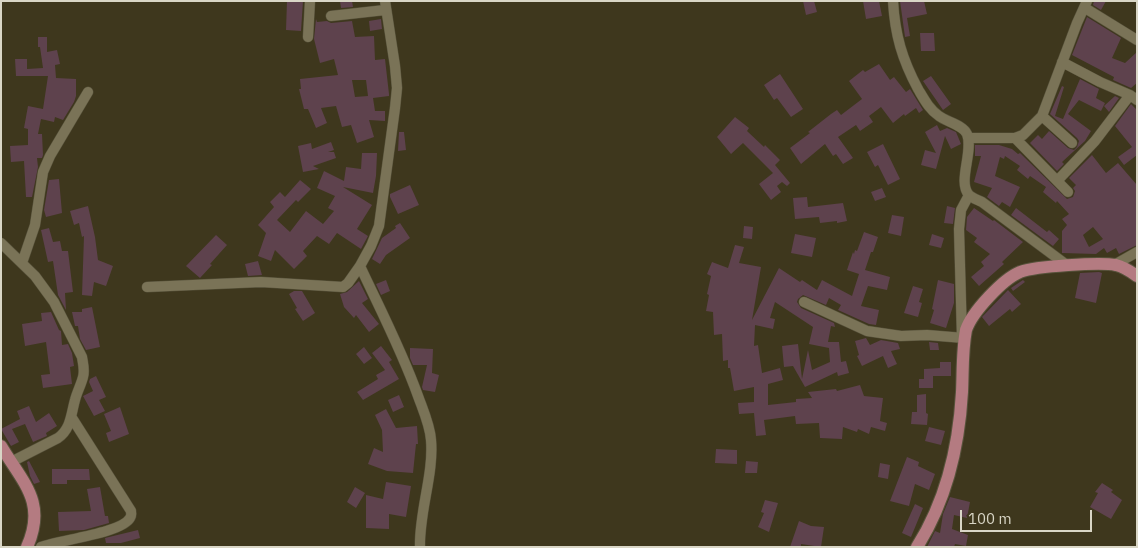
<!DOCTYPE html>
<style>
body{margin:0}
#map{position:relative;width:1138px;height:548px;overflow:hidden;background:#3e371d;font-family:"IBM Plex Sans",sans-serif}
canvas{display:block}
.frame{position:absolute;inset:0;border:2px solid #d9d6c6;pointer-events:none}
.scale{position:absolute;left:960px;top:510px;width:132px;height:22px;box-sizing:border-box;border:2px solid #d9d6c6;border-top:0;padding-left:6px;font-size:15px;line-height:18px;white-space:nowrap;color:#d9d6c6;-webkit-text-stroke:4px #3e371d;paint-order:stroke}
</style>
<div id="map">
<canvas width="1138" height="548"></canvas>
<div class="frame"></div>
<div class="scale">100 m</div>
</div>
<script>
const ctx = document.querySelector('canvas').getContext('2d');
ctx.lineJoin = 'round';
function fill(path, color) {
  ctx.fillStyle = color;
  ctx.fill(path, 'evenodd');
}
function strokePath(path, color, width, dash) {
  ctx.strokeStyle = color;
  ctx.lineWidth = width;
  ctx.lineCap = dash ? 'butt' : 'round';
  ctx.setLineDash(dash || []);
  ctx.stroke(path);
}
fill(new Path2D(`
 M 287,1 L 303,1 L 301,31 L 286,30 Z
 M 340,1 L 352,1 L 353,7 L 341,8 Z
 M 803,1 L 814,1 L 817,12 L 806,15 Z
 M 863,1 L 879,1 L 882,16 L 866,19 Z
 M 900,1 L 924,1 L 927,14 L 907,18 L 910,36 L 905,37 Z
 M 1094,1 L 1106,1 L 1101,10 L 1093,5 Z
 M 1087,17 L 1121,38 L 1112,58 L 1125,63 L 1137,52 L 1137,83 L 1131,88 L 1113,80 L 1114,77 L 1072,55 Z
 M 316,19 L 317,22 L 327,21 L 331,23 L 352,21 L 355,37 L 374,36 L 375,60 L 385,59 L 389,94 L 389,96 L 373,98 L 375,111 L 385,111 L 385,121 L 369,120 L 374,137 L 357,143 L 351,125 L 342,127 L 336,106 L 321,108 L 327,123 L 316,128 L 308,109 L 304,109 L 299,89 L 301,89 L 300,79 L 338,75 L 334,59 L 320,63 L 314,39 ZM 352,80 L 366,80 L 368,96 L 355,97 Z
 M 381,19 L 382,29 L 370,31 L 369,21 Z
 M 920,33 L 934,33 L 935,51 L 921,51 Z
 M 38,37 L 47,37 L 47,52 L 57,50 L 60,64 L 55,65 L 56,78 L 76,79 L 76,96 L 74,102 L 63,120 L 55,117 L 54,122 L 41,119 L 38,134 L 42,134 L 43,155 L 42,158 L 37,158 L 38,167 L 32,197 L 26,197 L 24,161 L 11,162 L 10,146 L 28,145 L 28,129 L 24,128 L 28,106 L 43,109 L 48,76 L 16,76 L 15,59 L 27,59 L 27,69 L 43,68 L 40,47 L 38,47 Z
 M 879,64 L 890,80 L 894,77 L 906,92 L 910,89 L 923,110 L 919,113 L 916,108 L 905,116 L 904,114 L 893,123 L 881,107 L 869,116 L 873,122 L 860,131 L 856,125 L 838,137 L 853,158 L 843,164 L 836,154 L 833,156 L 825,144 L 801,164 L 790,148 L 810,133 L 808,132 L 831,114 L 837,110 L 841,115 L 862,99 L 849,81 L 863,70 L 865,72 Z
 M 780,74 L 803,109 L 791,117 L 777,98 L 774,100 L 764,85 Z
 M 931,76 L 951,104 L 943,110 L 923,81 Z
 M 1080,79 L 1099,89 L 1096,98 L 1105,103 L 1101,111 L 1079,100 L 1068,114 L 1091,131 L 1085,141 L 1062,162 L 1064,164 L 1057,171 L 1030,143 L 1038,135 L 1042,139 L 1049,131 L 1068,148 L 1074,150 L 1077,147 L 1079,141 L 1077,138 L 1050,114 L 1062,86 L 1064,87 L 1055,116 L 1063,119 Z
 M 1115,96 L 1119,98 L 1109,112 L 1104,106 Z
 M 1131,104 L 1137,110 L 1137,155 L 1124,165 L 1118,157 L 1132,147 L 1115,126 Z
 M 735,117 L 749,128 L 747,131 L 764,147 L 765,145 L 780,160 L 775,165 L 790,183 L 787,186 L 782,182 L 777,186 L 781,192 L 771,200 L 759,184 L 773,173 L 743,143 L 731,154 L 717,137 Z
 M 937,125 L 940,131 L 947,128 L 956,132 L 961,144 L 951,149 L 945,136 L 936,169 L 921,165 L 925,150 L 936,153 L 925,132 Z
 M 399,132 L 404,132 L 406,150 L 398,151 Z
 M 331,142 L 334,150 L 328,152 L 334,152 L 336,158 L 313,166 L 319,169 L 303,172 L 298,146 L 311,143 L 312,149 Z
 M 883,144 L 900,179 L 888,185 L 878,165 L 875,167 L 867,152 Z
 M 975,145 L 999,145 L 1012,149 L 1018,154 L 1020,153 L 1067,199 L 1073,197 L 1075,191 L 1073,188 L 1076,185 L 1069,178 L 1092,155 L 1106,173 L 1118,163 L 1137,185 L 1137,245 L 1119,254 L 1116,248 L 1107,253 L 1104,248 L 1096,254 L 1062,253 L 1062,231 L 1067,225 L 1062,219 L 1069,214 L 1057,201 L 1056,203 L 1043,192 L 1046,187 L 1030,176 L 1028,179 L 1017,170 L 1020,166 L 1005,156 L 1004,159 L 1000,157 L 995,176 L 1020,187 L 1010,207 L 1002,202 L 999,206 L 987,197 L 992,188 L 974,182 L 981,156 L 975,156 ZM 1093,227 L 1103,239 L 1089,247 L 1083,235 Z
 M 362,153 L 377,153 L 376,176 L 373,193 L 343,187 L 372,205 L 357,229 L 368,236 L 361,249 L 337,233 L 329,244 L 317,236 L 303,251 L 307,256 L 294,269 L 275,250 L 271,261 L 258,256 L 266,233 L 258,225 L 274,207 L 270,202 L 280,192 L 285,197 L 300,180 L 311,189 L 298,202 L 296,200 L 277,220 L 290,232 L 306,211 L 323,224 L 334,211 L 328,208 L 335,196 L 317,188 L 324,171 L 344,181 L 346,167 L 361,169 Z
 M 59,179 L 62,213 L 46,217 L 44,210 L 49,180 Z
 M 410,185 L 419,205 L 398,214 L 390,197 L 390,194 Z
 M 882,188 L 886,197 L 875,201 L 871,192 Z
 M 807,197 L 808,207 L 843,203 L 847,221 L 837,223 L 837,221 L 820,223 L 819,217 L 795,219 L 793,198 Z
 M 88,206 L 95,237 L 98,260 L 113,266 L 106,286 L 94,282 L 92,296 L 82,295 L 84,236 L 82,237 L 79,223 L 74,225 L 70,211 Z
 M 947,206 L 955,208 L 953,224 L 944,223 Z
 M 974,208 L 993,221 L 994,220 L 1023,242 L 1002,262 L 1004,264 L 979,286 L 971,277 L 984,266 L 981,262 L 990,254 L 974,242 L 977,238 L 966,230 L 967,217 Z
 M 1016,208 L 1047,232 L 1049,230 L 1059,239 L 1053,246 L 1011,215 Z
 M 892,215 L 904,217 L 901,236 L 888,233 Z
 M 400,223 L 410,238 L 386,255 L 380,264 L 372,259 L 382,238 L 396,228 L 395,226 Z
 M 744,226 L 753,227 L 752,239 L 743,238 Z
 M 49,228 L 53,242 L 60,241 L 62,251 L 68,251 L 73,292 L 65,293 L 66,310 L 58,295 L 53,261 L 48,262 L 41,230 Z
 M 864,232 L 878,237 L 873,252 L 871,252 L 865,270 L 890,277 L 887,290 L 868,286 L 861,306 L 879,310 L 876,325 L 869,324 L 838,310 L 841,305 L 829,298 L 826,305 L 803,295 L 798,299 L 797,302 L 801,308 L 834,323 L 835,327 L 831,326 L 828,342 L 839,342 L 841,362 L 846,361 L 849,373 L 838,376 L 837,372 L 805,387 L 793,366 L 784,367 L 782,346 L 798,344 L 802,379 L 808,350 L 812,370 L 830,362 L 829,348 L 809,344 L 813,327 L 775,302 L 770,318 L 775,319 L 773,329 L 755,325 L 754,346 L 758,345 L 762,373 L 780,368 L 783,380 L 768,384 L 768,405 L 796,402 L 796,399 L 812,398 L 808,392 L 836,389 L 837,391 L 860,385 L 864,396 L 883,398 L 880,421 L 887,423 L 885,431 L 871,427 L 869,434 L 858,429 L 857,432 L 843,427 L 842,439 L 820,438 L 819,423 L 796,424 L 795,416 L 764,420 L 766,435 L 756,436 L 754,413 L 739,414 L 738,403 L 754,402 L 754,387 L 734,391 L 730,368 L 728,368 L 728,360 L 723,361 L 722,334 L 714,335 L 713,312 L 706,311 L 709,295 L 707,294 L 711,276 L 707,274 L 712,262 L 728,268 L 735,245 L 744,247 L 739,263 L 761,267 L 752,320 L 779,268 L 800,282 L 802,280 L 817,290 L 822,280 L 852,296 L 859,274 L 847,270 L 853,252 L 854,254 L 855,250 L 857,251 Z
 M 795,234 L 816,238 L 812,257 L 791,253 Z
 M 932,234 L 944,238 L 941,248 L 929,245 Z
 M 216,235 L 227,245 L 210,264 L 212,265 L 200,278 L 186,266 Z
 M 258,261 L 262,275 L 248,276 L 245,264 Z
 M 1099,272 L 1102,273 L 1096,303 L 1075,298 L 1080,273 Z
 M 386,280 L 390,291 L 381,295 L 376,284 Z
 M 938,280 L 954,284 L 954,303 L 946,328 L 930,323 L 934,310 L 932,309 Z
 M 1023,280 L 1025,282 L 1013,291 L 1011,288 Z
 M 359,281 L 368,299 L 362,303 L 379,324 L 369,332 L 356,315 L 354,318 L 344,307 L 340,294 L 347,292 Z
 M 913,286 L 923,289 L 919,302 L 922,303 L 918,317 L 904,313 Z
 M 1008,290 L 1021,304 L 1012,312 L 1010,309 L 989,326 L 982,317 Z
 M 294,291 L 302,291 L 315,313 L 303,321 L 295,309 L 297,308 L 289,294 Z
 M 92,307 L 100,347 L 86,350 L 80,339 L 78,326 L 75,326 L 72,312 L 82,312 L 82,309 Z
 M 51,312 L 59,330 L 61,331 L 62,345 L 68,344 L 72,353 L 74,366 L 70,367 L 72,384 L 43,388 L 41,375 L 50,374 L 46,342 L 25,346 L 22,324 L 42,321 L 41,313 Z
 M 866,338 L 870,345 L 881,340 L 898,343 L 900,349 L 891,351 L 897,364 L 888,368 L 883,356 L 862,366 L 857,356 L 859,355 L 855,341 Z
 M 929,342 L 938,343 L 939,350 L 930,350 Z
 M 381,346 L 392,360 L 389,362 L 399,379 L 363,400 L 357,392 L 378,379 L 376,375 L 385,370 L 372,353 Z
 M 364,347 L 372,358 L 364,364 L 356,354 Z
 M 410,348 L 433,349 L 432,373 L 439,375 L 435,392 L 423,390 L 422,387 L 427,365 L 413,365 L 410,358 Z
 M 940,362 L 951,362 L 951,376 L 933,376 L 933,388 L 919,388 L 919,379 L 924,379 L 924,369 L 940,368 Z
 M 96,376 L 106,397 L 99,400 L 105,411 L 94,416 L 83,396 L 93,391 L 89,382 L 90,379 Z
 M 926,394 L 926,413 L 928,414 L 927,425 L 911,424 L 912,412 L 917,412 L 917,395 Z
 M 399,395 L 404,407 L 393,412 L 388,400 Z
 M 29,406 L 36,422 L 49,413 L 57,426 L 46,433 L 47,436 L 33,442 L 25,424 L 12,429 L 19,442 L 11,446 L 1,429 L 20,419 L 17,411 Z
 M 120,407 L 129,434 L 109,442 L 106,433 L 111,431 L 104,414 Z
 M 386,409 L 396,428 L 417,426 L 418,444 L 416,444 L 413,473 L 387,471 L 368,464 L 374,448 L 383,452 L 382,430 L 375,415 Z
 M 929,427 L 945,431 L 941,445 L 925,441 Z
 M 716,449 L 737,450 L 737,464 L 715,463 Z
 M 907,457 L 919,462 L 918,466 L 935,474 L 929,490 L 915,484 L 909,506 L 890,501 Z
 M 29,461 L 40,482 L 34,484 L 30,476 L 27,462 Z
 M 746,461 L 758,462 L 757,473 L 745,473 Z
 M 880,463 L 890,465 L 888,479 L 878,477 Z
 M 52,469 L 89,469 L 90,480 L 67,480 L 67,484 L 52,484 Z
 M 386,482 L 411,486 L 406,517 L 389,514 L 389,529 L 366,528 L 366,495 L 383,499 Z
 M 1102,483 L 1113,490 L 1111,492 L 1122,500 L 1111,519 L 1090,507 L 1098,493 L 1095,492 Z
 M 100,487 L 105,516 L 108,516 L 109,523 L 84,530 L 59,531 L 58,512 L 91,511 L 87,489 Z
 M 355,487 L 365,493 L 356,508 L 347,502 Z
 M 950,497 L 970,502 L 967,518 L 954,515 L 952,529 L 968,535 L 966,546 L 955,544 L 954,547 L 927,547 L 935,531 L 940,533 L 943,514 Z
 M 765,500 L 778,503 L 769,532 L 758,527 L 764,513 L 761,512 Z
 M 915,504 L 923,508 L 911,537 L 902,533 Z
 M 799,521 L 811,526 L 824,527 L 821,547 L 801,544 L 801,547 L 790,547 Z
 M 138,530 L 140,538 L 121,543 L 106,543 L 105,538 Z`), '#5e424d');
const street = new Path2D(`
 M 385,1 L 395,66 L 397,88 L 395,108 L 379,226 L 371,246 L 360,266 C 380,309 402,351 418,396 C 423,410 430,425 431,440 C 434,474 419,512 420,547
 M 893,1 C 895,35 902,59 918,89 C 924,99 929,109 939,116 C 947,122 963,125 967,134 C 974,151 957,182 969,195 C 972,198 978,200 982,202 L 1068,266
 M 1085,8 L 1137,40
 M 331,16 L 385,10
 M 308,37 L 310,1
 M 1062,62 L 1100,82 L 1130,95 L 1137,100
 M 1042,116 L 1072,143
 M 968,138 L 1015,138 L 1023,135 L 1042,116 L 1077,23 L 1087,1
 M 1015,138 L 1068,192
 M 1058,180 L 1095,141 L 1130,95
 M 1,243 L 35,276 L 54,302 L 82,357 C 83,364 85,370 83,377 C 81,385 77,392 75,400 C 71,414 71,429 58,438 L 11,462
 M 22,263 L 35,225 L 43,172 L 50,156 L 88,92
 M 1114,265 L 1137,252
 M 147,287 L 261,282 L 343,287 L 348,283 L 360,266
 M 804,302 L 867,331 L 901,336 L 927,335 L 964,338
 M 962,338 L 959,229 L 961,210 L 969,195
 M 41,547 C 59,540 122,533 130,518 C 132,515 131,514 131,511 L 72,418`);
const primary = new Path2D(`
 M 1,446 C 23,483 47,502 27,547
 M 917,547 C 946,501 959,446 962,392 C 963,372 962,351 966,330 C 972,312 1003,279 1020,272 C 1036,266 1100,262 1116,265 C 1124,267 1130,271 1137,276`);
strokePath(street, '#57523b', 11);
strokePath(primary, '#57523b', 14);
strokePath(street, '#7a7357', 10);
strokePath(primary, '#b47b81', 12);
</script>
